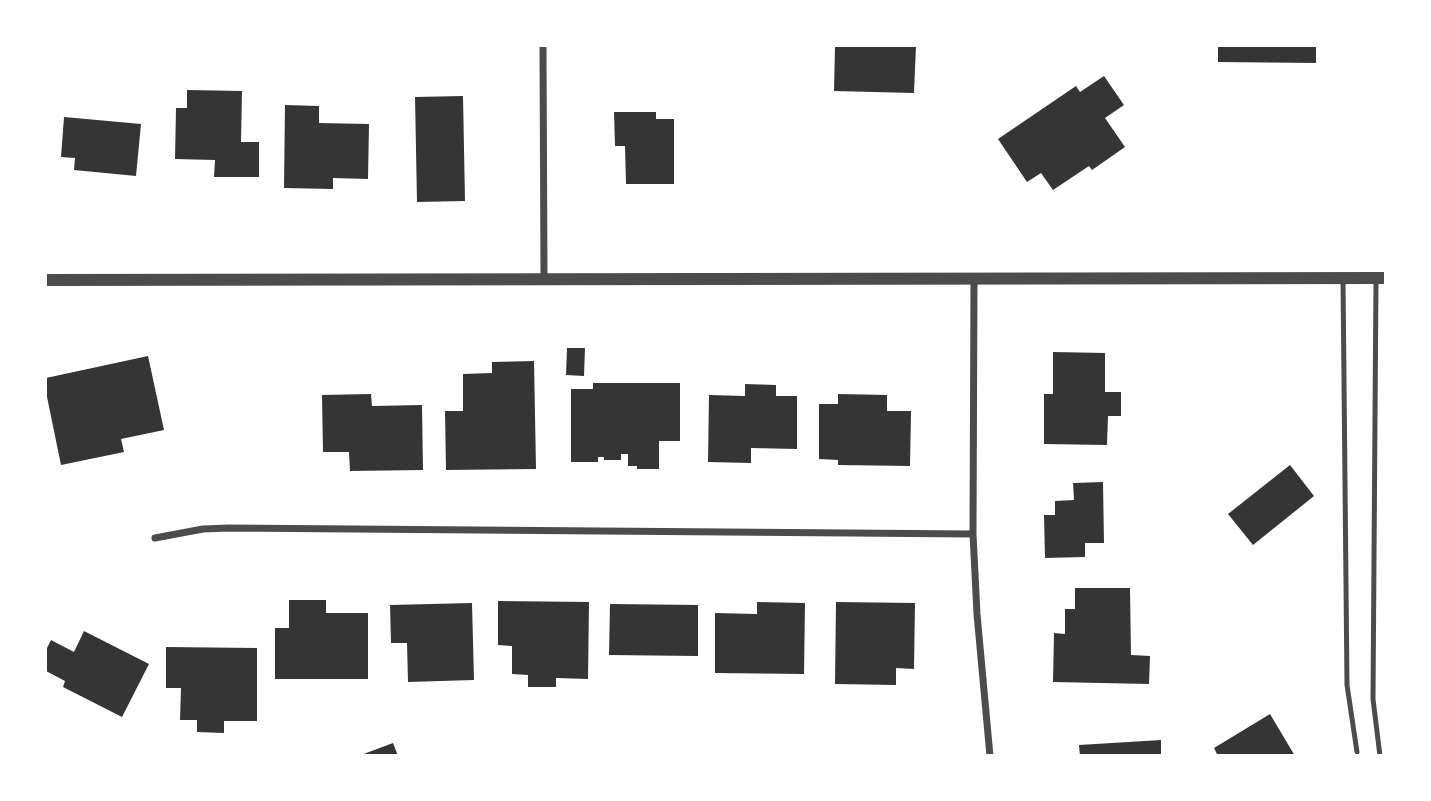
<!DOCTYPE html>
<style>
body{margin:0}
#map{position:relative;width:1431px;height:801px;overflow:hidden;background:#fff;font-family:Jost,sans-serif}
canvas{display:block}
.frame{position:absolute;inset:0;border:47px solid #fff;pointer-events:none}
</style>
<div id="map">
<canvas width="1431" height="801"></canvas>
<div class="frame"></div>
</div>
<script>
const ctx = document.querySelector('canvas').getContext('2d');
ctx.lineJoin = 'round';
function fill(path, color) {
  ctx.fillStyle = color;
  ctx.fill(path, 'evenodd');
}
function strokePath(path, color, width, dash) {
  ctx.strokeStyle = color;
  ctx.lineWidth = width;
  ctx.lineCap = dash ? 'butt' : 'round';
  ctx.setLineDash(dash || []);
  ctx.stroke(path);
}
fill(new Path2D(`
 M 835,46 L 916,46 L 914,93 L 834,91 Z
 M 1218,46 L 1316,46 L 1316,63 L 1218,62 Z
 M 1104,76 L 1124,105 L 1105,118 L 1125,147 L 1092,170 L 1089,166 L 1053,190 L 1041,173 L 1027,182 L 998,139 L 1076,86 L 1080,92 Z
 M 187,90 L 242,91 L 241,142 L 259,142 L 259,177 L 214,177 L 215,160 L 175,159 L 176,108 L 187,108 Z
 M 463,96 L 465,201 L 417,202 L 415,97 Z
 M 285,105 L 319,106 L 319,123 L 369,124 L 368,179 L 333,178 L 333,189 L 284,188 Z
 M 614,112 L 656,112 L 656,119 L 674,119 L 674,184 L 626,184 L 625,146 L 615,146 Z
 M 64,117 L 141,124 L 136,176 L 74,170 L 75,158 L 61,157 Z
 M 567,348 L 585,348 L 584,376 L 566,375 Z
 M 1053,352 L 1105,353 L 1105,392 L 1121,392 L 1121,416 L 1108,416 L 1107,445 L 1044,444 L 1044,394 L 1053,394 Z
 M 148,356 L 164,430 L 121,439 L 124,452 L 61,465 L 46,392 L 46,378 Z
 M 534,361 L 536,469 L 446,470 L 445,411 L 463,411 L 463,374 L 492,373 L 492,362 Z
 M 593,383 L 680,383 L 680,441 L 659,441 L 659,469 L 637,469 L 637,466 L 628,466 L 628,454 L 621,454 L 621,460 L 604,460 L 604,457 L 598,457 L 598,462 L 571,462 L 571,389 L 593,389 Z
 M 745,384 L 776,385 L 776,396 L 797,396 L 797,449 L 751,448 L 751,463 L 708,462 L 709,395 L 745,396 Z
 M 371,394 L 372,406 L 422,405 L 423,470 L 350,471 L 349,452 L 323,452 L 322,395 Z
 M 838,394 L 887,395 L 887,411 L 911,411 L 910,466 L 838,465 L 838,460 L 819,459 L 819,404 L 838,404 Z
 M 1290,465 L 1314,496 L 1253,545 L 1228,514 Z
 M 1103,482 L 1104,543 L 1085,543 L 1085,557 L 1045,558 L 1044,515 L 1055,515 L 1055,501 L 1074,500 L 1073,483 Z
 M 1075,588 L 1130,588 L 1131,655 L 1150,656 L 1149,684 L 1053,682 L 1054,633 L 1065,634 L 1065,609 L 1075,609 Z
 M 289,600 L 326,600 L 326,613 L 368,613 L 368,679 L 275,679 L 275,628 L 289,628 Z
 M 498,601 L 589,602 L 588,679 L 556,678 L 556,687 L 528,687 L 528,675 L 512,674 L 512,646 L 498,645 Z
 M 757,602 L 805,603 L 804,674 L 715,673 L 715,613 L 757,614 Z
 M 836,602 L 915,603 L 914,669 L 896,668 L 896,685 L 835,684 Z
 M 472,603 L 474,680 L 408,682 L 407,643 L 391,643 L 390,605 Z
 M 610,604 L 698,605 L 698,656 L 609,655 Z
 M 84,631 L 149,664 L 122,717 L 63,687 L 65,681 L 46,671 L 46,650 L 51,640 L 74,652 Z
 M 166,647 L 257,648 L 257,721 L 224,721 L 224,733 L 197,732 L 197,720 L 180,720 L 181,688 L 166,688 Z
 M 1270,714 L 1295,756 L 1218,756 L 1214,748 Z
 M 1161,740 L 1161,756 L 1080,756 L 1079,745 Z
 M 393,743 L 398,756 L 361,756 L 361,755 Z`), '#353535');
strokePath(new Path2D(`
 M 1376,278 L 1373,699 L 1380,756
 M 1343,279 L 1347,685 L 1357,752`), '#4c4c4c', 5);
strokePath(new Path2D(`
 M 543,46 L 544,279
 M 974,279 L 973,534 L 977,614 L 990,756
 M 155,538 L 203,529 L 229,528 L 973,534`), '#4c4c4c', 7);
strokePath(new Path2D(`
 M 46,280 L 1386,278`), '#4c4c4c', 12);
</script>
